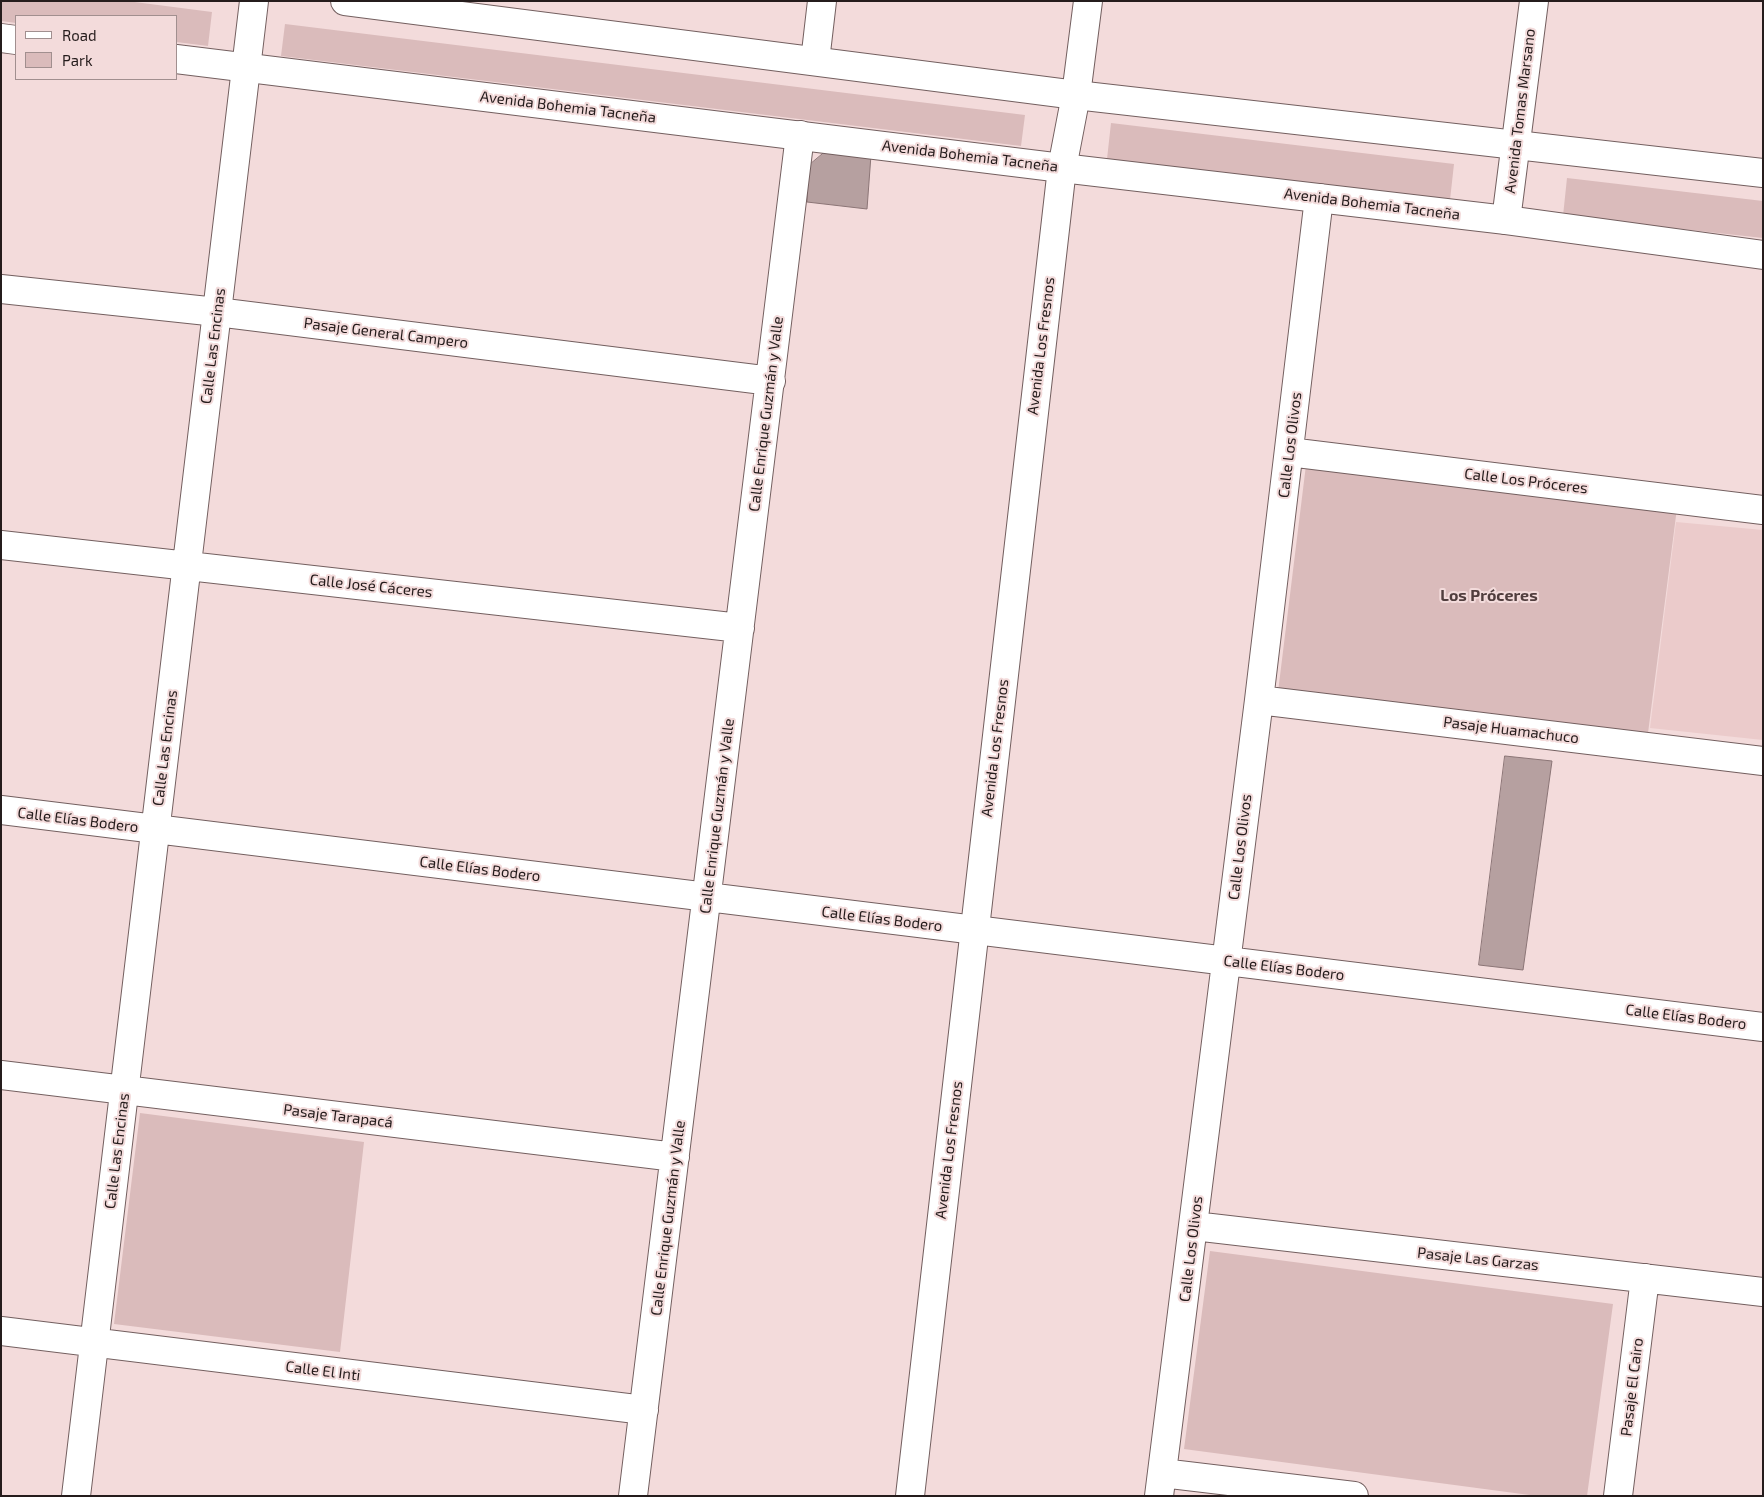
<!DOCTYPE html>
<meta charset="utf-8">
<style>
body{margin:0}
#map{position:relative;width:1764px;height:1497px;overflow:hidden;background:#f3dbdb;font-family:"Exo 2",sans-serif}
canvas{display:block}
.frame{position:absolute;inset:0;border:2px solid #251c1c;pointer-events:none}
.legend{position:absolute;left:15px;top:15px;width:162px;height:65px;box-sizing:border-box;background:#f3dbdb;border:1px solid #a18f8f;margin:0;padding:6px 9px;list-style:none;font-size:15px;color:#251c1c}
.legend li{display:flex;align-items:center;gap:10px;height:25px}
.legend b{width:25px;border:1px solid #a18f8f}
</style>
<div id="map">
<canvas width="1764" height="1497"></canvas>
<div class="frame"></div>
<ul class="legend">
<li><b style="height:6px;background:#fff"></b>Road</li>
<li><b style="height:14px;background:#dabbbb"></b>Park</li>
</ul>
</div>
<script>
const ctx = document.querySelector('canvas').getContext('2d');
ctx.lineJoin = 'round';
function fill(path, color) {
  ctx.fillStyle = color;
  ctx.fill(path, 'evenodd');
}
function strokePath(path, color, width, dash) {
  ctx.strokeStyle = color;
  ctx.lineWidth = width;
  ctx.lineCap = dash ? 'butt' : 'round';
  ctx.setLineDash(dash || []);
  ctx.stroke(path);
}
function drawText(font, color, halo, rows, align = 'center') {
  ctx.font = font + ' "Exo 2",sans-serif';
  ctx.lineWidth = 4;
  ctx.setLineDash([]);
  ctx.textBaseline = 'middle';
  ctx.strokeStyle = halo;
  ctx.fillStyle = color;
  for (const [text, x, y, turn = 0] of rows) {
    ctx.save();
    ctx.translate(x, y);
    ctx.rotate((+turn || 0) * Math.PI / 180);
    ctx.textAlign = isNaN(turn) ? turn : align;
    if (halo) ctx.strokeText(text, 0, 0);
    ctx.fillText(text, 0, 0);
    ctx.restore();
  }
}
fill(new Path2D(`
 M 1676,522 L 1763,530 L 1763,740 L 1650,728 Z`), '#ebcbcb');
fill(new Path2D(`
 M 1,1 L 127,1 L 212,12 L 208,46 L 176,42 L 176,16 L 16,16 L 16,23 L 1,21 Z
 M 285,24 L 1025,115 L 1021,146 L 281,56 Z
 M 1111,123 L 1454,164 L 1450,200 L 1107,159 Z
 M 1567,178 L 1763,201 L 1763,238 L 1563,216 Z
 M 1306,465 L 1677,508 L 1648,733 L 1278,692 Z
 M 140,1113 L 364,1142 L 340,1352 L 114,1324 Z
 M 1210,1251 L 1613,1304 L 1587,1496 L 1537,1496 L 1184,1449 Z`), '#dabbbb');
const building = new Path2D(`
 M 826,151 L 871,155 L 867,209 L 807,202 L 807,167 Z
 M 1505,756 L 1552,761 L 1523,970 L 1479,965 Z`);
fill(building, '#b6a0a0');
strokePath(building, '#8b7576', 1);
const minor = new Path2D(`
 M 815,61 L 822,1
 M 1062,168 L 1076,95 L 1088,1
 M 1,289 L 217,312 L 771,381
 M 1289,452 L 1763,510
 M 1,545 L 740,628
 M 1259,700 L 1763,761
 M 1,810 L 1763,1027
 M 1,1075 L 675,1157
 M 1194,1226 L 1763,1292
 M 1,1331 L 644,1410
 M 1162,1473 L 1354,1496
 M 76,1496 L 254,1
 M 633,1496 L 800,135
 M 1159,1496 L 1259,700 L 1319,198
 M 1618,1496 L 1645,1278`);
const tertiary = new Path2D(`
 M 1506,220 L 1534,1
 M 910,1496 L 1062,168`);
const secondary = new Path2D(`
 M 345,1 L 1076,95 L 1763,173
 M 1,38 L 16,40
 M 176,59 L 1062,168 L 1506,220 L 1763,255`);
strokePath(minor, '#735f5f', 30);
strokePath(tertiary, '#735f5f', 30);
strokePath(secondary, '#735f5f', 30);
strokePath(minor, '#fff', 28);
strokePath(tertiary, '#fff', 28);
strokePath(secondary, '#fff', 28);
drawText('15px', '#251c1c', '#f3dbdb', [
 ["Avenida Bohemia Tacneña",568,107,7],
 ["Avenida Tomas Marsano",1520,111,-83],
 ["Avenida Bohemia Tacneña",970,156,7],
 ["Avenida Bohemia Tacneña",1372,204,7],
 ["Pasaje General Campero",386,333,7],
 ["Calle Las Encinas",213,346,-83],
 ["Avenida Los Fresnos",1041,346,-83],
 ["Calle Enrique Guzmán y Valle",766,414,-83],
 ["Calle Los Olivos",1290,445,-83],
 ["Calle Los Próceres",1526,481,7],
 ["Calle José Cáceres",371,586,6],
 ["Pasaje Huamachuco",1511,730,7],
 ["Calle Las Encinas",165,748,-83],
 ["Avenida Los Fresnos",995,748,-83],
 ["Calle Enrique Guzmán y Valle",717,816,-83],
 ["Calle Elías Bodero",78,820,7],
 ["Calle Los Olivos",1240,847,-83],
 ["Calle Elías Bodero",480,869,7],
 ["Calle Elías Bodero",882,919,7],
 ["Calle Elías Bodero",1284,968,7],
 ["Calle Elías Bodero",1686,1017,7],
 ["Pasaje Tarapacá",338,1116,7],
 ["Avenida Los Fresnos",949,1150,-83],
 ["Calle Las Encinas",117,1151,-83],
 ["Calle Enrique Guzmán y Valle",668,1218,-83],
 ["Calle Los Olivos",1191,1249,-83],
 ["Pasaje Las Garzas",1478,1259,6],
 ["Calle El Inti",323,1371,7],
 ["Pasaje El Cairo",1632,1387,-83]
]);
drawText('bold 16px', '#513e3e', '#f3dbdb', [
 ["Los Próceres",1489,596]
]);
</script>
